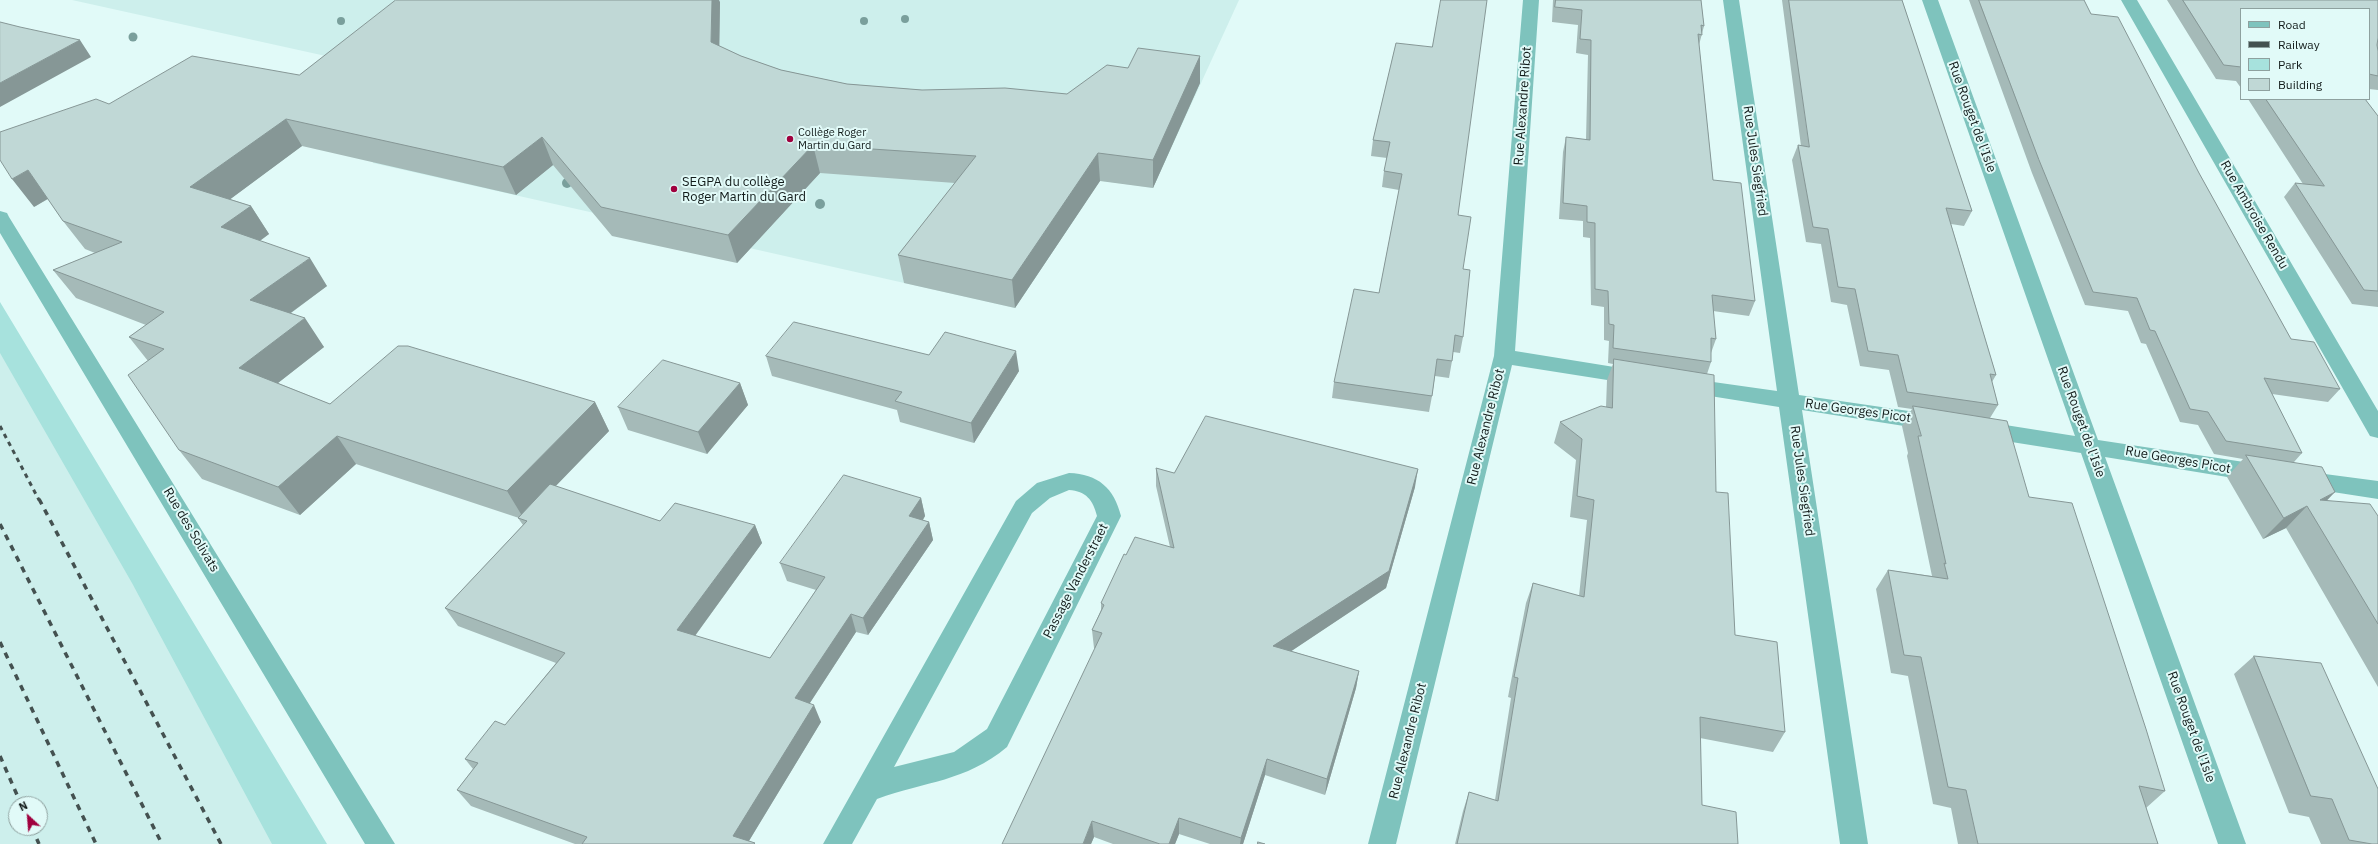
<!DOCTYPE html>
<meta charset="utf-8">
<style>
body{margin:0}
#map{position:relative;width:2378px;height:844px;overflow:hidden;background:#e1faf8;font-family:"IBM Plex Sans",sans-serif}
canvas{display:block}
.legend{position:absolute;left:2240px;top:8px;width:130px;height:92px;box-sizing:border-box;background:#e1faf8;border:1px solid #8ea19f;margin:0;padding:5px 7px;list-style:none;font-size:12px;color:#121b1a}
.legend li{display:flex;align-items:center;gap:8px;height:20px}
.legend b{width:20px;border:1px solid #8ea19f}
.north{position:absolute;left:8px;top:796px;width:40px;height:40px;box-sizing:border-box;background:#e1faf8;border:1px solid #8ea19f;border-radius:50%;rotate:334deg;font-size:11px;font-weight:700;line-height:16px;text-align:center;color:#121b1a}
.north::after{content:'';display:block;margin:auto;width:14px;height:18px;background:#a0003e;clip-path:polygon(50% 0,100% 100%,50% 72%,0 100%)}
</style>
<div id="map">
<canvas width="2378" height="844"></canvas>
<ul class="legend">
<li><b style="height:5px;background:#7ec3bd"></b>Road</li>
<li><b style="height:5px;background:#445150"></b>Railway</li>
<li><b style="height:11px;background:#a7e2dd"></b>Park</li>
<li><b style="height:11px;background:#c0d8d6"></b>Building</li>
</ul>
<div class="north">N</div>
</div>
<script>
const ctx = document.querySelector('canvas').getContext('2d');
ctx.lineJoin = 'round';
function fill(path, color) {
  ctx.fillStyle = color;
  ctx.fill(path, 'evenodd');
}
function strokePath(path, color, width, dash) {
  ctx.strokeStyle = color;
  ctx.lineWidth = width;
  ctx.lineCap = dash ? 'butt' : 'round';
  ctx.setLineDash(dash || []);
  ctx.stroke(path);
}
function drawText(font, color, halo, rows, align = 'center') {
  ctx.font = font + ' "IBM Plex Sans",sans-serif';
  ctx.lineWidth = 4;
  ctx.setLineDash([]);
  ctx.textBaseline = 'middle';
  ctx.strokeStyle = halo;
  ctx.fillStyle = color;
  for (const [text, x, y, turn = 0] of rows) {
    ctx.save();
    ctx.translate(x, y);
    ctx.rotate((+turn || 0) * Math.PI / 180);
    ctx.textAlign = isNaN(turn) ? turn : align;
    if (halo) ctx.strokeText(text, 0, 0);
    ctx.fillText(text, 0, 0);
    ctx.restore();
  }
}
fill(new Path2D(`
 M 72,0 L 1239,0 L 1153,188 L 1088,179 L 1078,200 L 1086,202 L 1015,308 L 373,163 L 362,64 Z
 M 0,317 L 307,844 L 0,844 ZM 16,804 L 40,804 L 40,828 L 16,828 Z`), '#cdefec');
fill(new Path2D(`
 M 0,302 L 327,844 L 328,844 L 272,844 L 132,583 L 0,353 Z`), '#a7e2dd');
fill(new Path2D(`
 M 1523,0 L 1539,0 L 1515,351 L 1639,371 L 1647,373 L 1650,378 L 1647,383 L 1639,385 L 1512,365 L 1396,844 L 1368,844 L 1494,356 Z
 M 1723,0 L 1739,0 L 1799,395 L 1936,415 L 1944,417 L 1947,423 L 1944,429 L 1936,431 L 1802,410 L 1868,844 L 1840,844 L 1779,407 L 1685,392 L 1677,390 L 1674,385 L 1677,380 L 1685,378 L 1777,391 Z
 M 1922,0 L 1938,0 L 2098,440 L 2264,465 L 2272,468 L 2275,474 L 2272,480 L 2264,483 L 2105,457 L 2246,844 L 2218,844 L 2081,453 L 1980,437 L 1972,435 L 1969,429 L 1972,423 L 1980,421 L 2075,436 Z
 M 2121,0 L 2137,0 L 2378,411 L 2378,438 L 2370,436 Z
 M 0,211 L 7,213 L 9,217 L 395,844 L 365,844 L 0,233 Z
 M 2302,471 L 2378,481 L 2378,499 L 2294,486 L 2291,480 L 2294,474 Z
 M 1069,473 C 1098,474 1114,488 1121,516 L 1007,747 C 965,782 926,781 877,799 L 852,844 L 823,844 L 1016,501 L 1037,483 ZM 1069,490 C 1086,491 1093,500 1097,516 L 987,729 L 954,752 L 894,767 L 1032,513 L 1050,498 Z`), '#7ec3bd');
strokePath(new Path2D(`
 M 0,426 L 39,500`), '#445150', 3, [4.5, 4.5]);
strokePath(new Path2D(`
 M 39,499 L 221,844
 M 0,524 L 162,844
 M 0,642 L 96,844
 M 0,756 L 21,804
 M 32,828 L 39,844`), '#445150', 3.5, [6, 6]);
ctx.fillStyle = '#7a9f9c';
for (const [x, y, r] of [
 [905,19,4],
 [341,21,4],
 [864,21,4],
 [133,37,4.5],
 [567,183,5],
 [820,204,5]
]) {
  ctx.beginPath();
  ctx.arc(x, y, r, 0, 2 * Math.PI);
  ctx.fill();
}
fill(new Path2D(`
 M 1553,0 L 1701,0 L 1704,26 L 1699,45 L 1713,180 L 1755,301 L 1749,316 L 1713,311 L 1716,339 L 1711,353 L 1711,362 L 1707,374 L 1716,492 L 1735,635 L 1785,732 L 1773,752 L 1700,738 L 1702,805 L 1738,844 L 1455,844 L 1463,811 L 1469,792 L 1495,800 L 1511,698 L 1508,697 L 1526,603 L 1533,583 L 1579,596 L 1587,520 L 1570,517 L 1576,460 L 1554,443 L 1560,422 L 1606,407 L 1607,380 L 1613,364 L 1608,363 L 1609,341 L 1604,340 L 1604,307 L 1591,305 L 1590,238 L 1583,237 L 1583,221 L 1559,219 L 1563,152 L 1566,137 L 1586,140 L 1588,55 L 1576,53 L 1578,25 L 1552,22 Z
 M 1782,0 L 1902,0 L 1972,211 L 1964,226 L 1951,224 L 1996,375 L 1992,382 L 1998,405 L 1990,418 L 2029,497 L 2165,791 L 2146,808 L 2158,844 L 1958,844 L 1951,808 L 1933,804 L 1908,676 L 1891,673 L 1876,589 L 1888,570 L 1932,576 L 1907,456 L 1908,453 L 1902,426 L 1912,409 L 1898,407 L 1889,370 L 1860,366 L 1847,305 L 1831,302 L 1821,244 L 1806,242 L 1792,160 L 1798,145 L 1801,146 Z
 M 1969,0 L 2084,0 L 2091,14 L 2199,173 L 2291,339 L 2340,389 L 2328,402 L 2272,394 L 2302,453 L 2294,462 L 2327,500 L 2378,516 L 2378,687 L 2286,528 L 2263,539 L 2227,477 L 2243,459 L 2214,454 L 2198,425 L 2180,422 L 2146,344 L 2141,343 L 2128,311 L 2085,305 L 2032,173 Z
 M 2167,0 L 2378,0 L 2378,90 L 2369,89 L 2369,9 L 2241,9 L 2241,88 L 2236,81 L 2216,79 Z
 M 720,2 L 719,46 L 741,56 L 781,70 L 847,84 L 922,90 L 1067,94 L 1128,68 L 1200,56 L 1200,83 L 1153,188 L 1100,181 L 1015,308 L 904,283 L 898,255 L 955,183 L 820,173 L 737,263 L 612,236 L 553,165 L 516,195 L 302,146 L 230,199 L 251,206 L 269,234 L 260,241 L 327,286 L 291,313 L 324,347 L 278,383 L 330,404 L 595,402 L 609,431 L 555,486 L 660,521 L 755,525 L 762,543 L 695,636 L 770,658 L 816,590 L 787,581 L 780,563 L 921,498 L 925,516 L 923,520 L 929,522 L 933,540 L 868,635 L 856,632 L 810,703 L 821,722 L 749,841 L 755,843 L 755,844 L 575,844 L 471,806 L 457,790 L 473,769 L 465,759 L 505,725 L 556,663 L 458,626 L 445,608 L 523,525 L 518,518 L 519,518 L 356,464 L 300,515 L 202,479 L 179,450 L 148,361 L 129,337 L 146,325 L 76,298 L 53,270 L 95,253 L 85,249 L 63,221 L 48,199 L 34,207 L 109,104 L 299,75 Z
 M 1396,43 L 1458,215 L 1463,269 L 1463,337 L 1460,353 L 1453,352 L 1452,361 L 1449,378 L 1435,376 L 1432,396 L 1429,412 L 1332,398 L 1334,382 L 1379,293 L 1399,190 L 1382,187 L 1384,171 L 1387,158 L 1371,156 L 1373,140 Z
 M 2248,99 L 2365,99 L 2378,116 L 2378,307 L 2352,304 L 2284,197 L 2295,183 L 2303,184 Z
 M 766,356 L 1019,371 L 974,443 L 900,422 L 897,410 L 772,376 Z
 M 740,383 L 748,405 L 707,454 L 628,430 L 618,407 Z
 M 1156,468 L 1174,473 L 1415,487 L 1386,588 L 1291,651 L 1359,671 L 1356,688 L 1325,795 L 1265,775 L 1243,844 L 1210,844 L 1179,834 L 1175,844 L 1113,844 L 1094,837 L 1091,844 L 1095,648 L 1094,648 L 1092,630 L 1101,610 L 1101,603 L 1126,555 L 1170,547 L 1156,486 Z
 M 2254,656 L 2378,844 L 2321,844 L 2309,817 L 2289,813 L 2234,674 Z`), '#a5bab8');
fill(new Path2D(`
 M 712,0 L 719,0 L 720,2 L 719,69 L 711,42 Z
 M 80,40 L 91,57 L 0,107 L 0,83 Z
 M 1200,56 L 1200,83 L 1153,188 L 1153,160 Z
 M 286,119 L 302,146 L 209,215 L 190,187 Z
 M 542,137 L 553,165 L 516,195 L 503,167 Z
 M 813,145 L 820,173 L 737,263 L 728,235 Z
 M 1098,153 L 1100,181 L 1015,308 L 1012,280 Z
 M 28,170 L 49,198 L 34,207 L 12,179 Z
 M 251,206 L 269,234 L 240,255 L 221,227 Z
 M 310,258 L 327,286 L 270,328 L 250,300 Z
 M 305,318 L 324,347 L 260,397 L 239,368 Z
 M 1016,351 L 1019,371 L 974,443 L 971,423 Z
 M 740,383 L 748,405 L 707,454 L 698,432 Z
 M 595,402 L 609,431 L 524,519 L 507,491 Z
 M 337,436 L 356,464 L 300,515 L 278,487 Z
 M 1418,469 L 1415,487 L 1386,588 L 1272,664 L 1273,646 Z
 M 2335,492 L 2314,514 L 2320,500 Z
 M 921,498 L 925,516 L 914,534 L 909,516 Z
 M 2307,506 L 2286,528 L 2263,539 L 2284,518 Z
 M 929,522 L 933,540 L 868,635 L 863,618 Z
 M 755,525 L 762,543 L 686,648 L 677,630 Z
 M 851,614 L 856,632 L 802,715 L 795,698 Z
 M 1359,671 L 1356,688 L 1325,795 L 1327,779 Z
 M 814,705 L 821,722 L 747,844 L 733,836 Z
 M 1267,759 L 1265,775 L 1243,844 L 1240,844 L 1241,838 Z
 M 1179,818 L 1179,834 L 1175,844 L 1169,844 Z
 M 1092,821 L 1094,837 L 1091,844 L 1083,844 Z`), '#869796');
const building = new Path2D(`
 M 396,0 L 712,0 L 711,42 L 741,56 L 781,70 L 847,84 L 922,90 L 1005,88 L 1067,94 L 1107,65 L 1128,68 L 1138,48 L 1200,56 L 1153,160 L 1098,153 L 1012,280 L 898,255 L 976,156 L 813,145 L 728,235 L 601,207 L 542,137 L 503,167 L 286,119 L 190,187 L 251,206 L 221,227 L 310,258 L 250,300 L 305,318 L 239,368 L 330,404 L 398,346 L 408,346 L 595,402 L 507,491 L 337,436 L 278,487 L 179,450 L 128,375 L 164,349 L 129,337 L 164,312 L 53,270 L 122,242 L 63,221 L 28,170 L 12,179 L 0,160 L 0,132 L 96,99 L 109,104 L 192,56 L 299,75 Z
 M 1441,0 L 1487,0 L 1458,215 L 1471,217 L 1463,269 L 1470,270 L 1463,337 L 1455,335 L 1452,361 L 1437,359 L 1432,396 L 1334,382 L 1354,289 L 1379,293 L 1402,174 L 1384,171 L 1390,142 L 1373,140 L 1396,43 L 1432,47 Z
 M 1556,0 L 1701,0 L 1704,26 L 1701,25 L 1702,35 L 1698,34 L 1713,180 L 1741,183 L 1755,301 L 1712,295 L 1716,339 L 1711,338 L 1711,362 L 1613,348 L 1614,325 L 1609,324 L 1608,291 L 1595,289 L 1595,223 L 1587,222 L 1587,206 L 1563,203 L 1566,137 L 1590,140 L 1591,40 L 1580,39 L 1582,10 L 1555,7 Z
 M 1789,0 L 1902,0 L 1972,211 L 1946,208 L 1996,375 L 1990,374 L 1998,405 L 1907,392 L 1898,355 L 1868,351 L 1855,289 L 1838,287 L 1828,229 L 1813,227 L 1798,145 L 1809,147 Z
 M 1979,0 L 2084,0 L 2091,14 L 2118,17 L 2199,173 L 2291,339 L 2314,342 L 2340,389 L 2264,378 L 2302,453 L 2226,441 L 2208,412 L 2190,409 L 2155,331 L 2150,330 L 2137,298 L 2093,292 L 2039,160 Z
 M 2183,0 L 2378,0 L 2378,38 L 2377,45 L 2378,51 L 2378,76 L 2369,74 L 2369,9 L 2241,9 L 2241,67 L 2224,65 Z
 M 0,22 L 20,27 L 80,40 L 0,83 Z
 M 2266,99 L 2365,99 L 2378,116 L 2378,291 L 2364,290 L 2295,183 L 2324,186 Z
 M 794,322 L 929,355 L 945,332 L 1016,351 L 971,423 L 895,401 L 902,392 L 766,356 Z
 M 1614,359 L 1714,375 L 1716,492 L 1728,493 L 1735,635 L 1777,642 L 1785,732 L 1700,717 L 1702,805 L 1736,812 L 1738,844 L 1457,844 L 1469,792 L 1498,801 L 1518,678 L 1514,677 L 1533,583 L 1584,597 L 1594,500 L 1577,496 L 1582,439 L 1560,422 L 1601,406 L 1612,408 Z
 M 663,360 L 740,383 L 698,432 L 618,407 Z
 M 1913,406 L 2007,421 L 2029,497 L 2072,503 L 2146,729 L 2165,791 L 2139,786 L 2158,844 L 1978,844 L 1966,790 L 1948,787 L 1921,657 L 1904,655 L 1888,570 L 1948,579 L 1944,563 L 1946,564 L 1918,436 L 1921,436 Z
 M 1206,416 L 1418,469 L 1389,571 L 1273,646 L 1359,671 L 1327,779 L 1267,759 L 1241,838 L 1179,818 L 1169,844 L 1160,844 L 1092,821 L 1083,844 L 1002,844 L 1102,633 L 1092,630 L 1104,605 L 1101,603 L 1124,554 L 1126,555 L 1135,537 L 1174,548 L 1156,468 L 1174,473 Z
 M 2246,455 L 2322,467 L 2335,492 L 2320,500 L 2370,504 L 2378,516 L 2378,624 L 2307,506 L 2284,518 Z
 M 844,475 L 921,498 L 909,516 L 929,522 L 863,618 L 851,614 L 795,698 L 814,705 L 733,836 L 755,843 L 754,844 L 582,844 L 587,837 L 457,790 L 478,763 L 465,759 L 495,721 L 505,725 L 565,653 L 445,608 L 527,521 L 518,518 L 550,484 L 660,521 L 675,503 L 755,525 L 677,630 L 770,658 L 825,577 L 780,563 Z
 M 2254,656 L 2321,663 L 2378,789 L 2378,844 L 2372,844 L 2349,840 L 2332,799 L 2311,796 Z
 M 1258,842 L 1265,844 L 1258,844 Z`);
fill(building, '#c0d8d6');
strokePath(building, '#869796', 1);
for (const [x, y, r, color] of [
 [790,139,4,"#a0003e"],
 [674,189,4,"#a0003e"]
]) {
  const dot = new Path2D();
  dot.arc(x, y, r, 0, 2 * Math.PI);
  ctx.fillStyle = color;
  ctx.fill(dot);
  strokePath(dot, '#e1faf8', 1.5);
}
drawText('11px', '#121b1a', '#e1faf8', [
 ["Collège Roger",798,133],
 ["Martin du Gard",798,146]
], 'left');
drawText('13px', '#121b1a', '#e1faf8', [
 ["Rue Alexandre Ribot",1523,106,-86],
 ["Rue Rouget de l'Isle",1972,117,70],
 ["Rue Jules Siegfried",1755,161,82],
 ["Rue Ambroise Rendu",2254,215,60],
 ["Rue Georges Picot",1858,411,8],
 ["Rue Rouget de l'Isle",2081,422,70],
 ["Rue Alexandre Ribot",1486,427,-76],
 ["Rue Georges Picot",2178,460,10],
 ["Rue Jules Siegfried",1802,481,82],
 ["Rue des Solivats",191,530,59],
 ["Passage Vanderstraet",1076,581,-63],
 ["Rue Rouget de l'Isle",2191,727,70],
 ["Rue Alexandre Ribot",1408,741,-76]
]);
drawText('13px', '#121b1a', '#e1faf8', [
 ["SEGPA du collège",682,182],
 ["Roger Martin du Gard",682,197]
], 'left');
</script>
